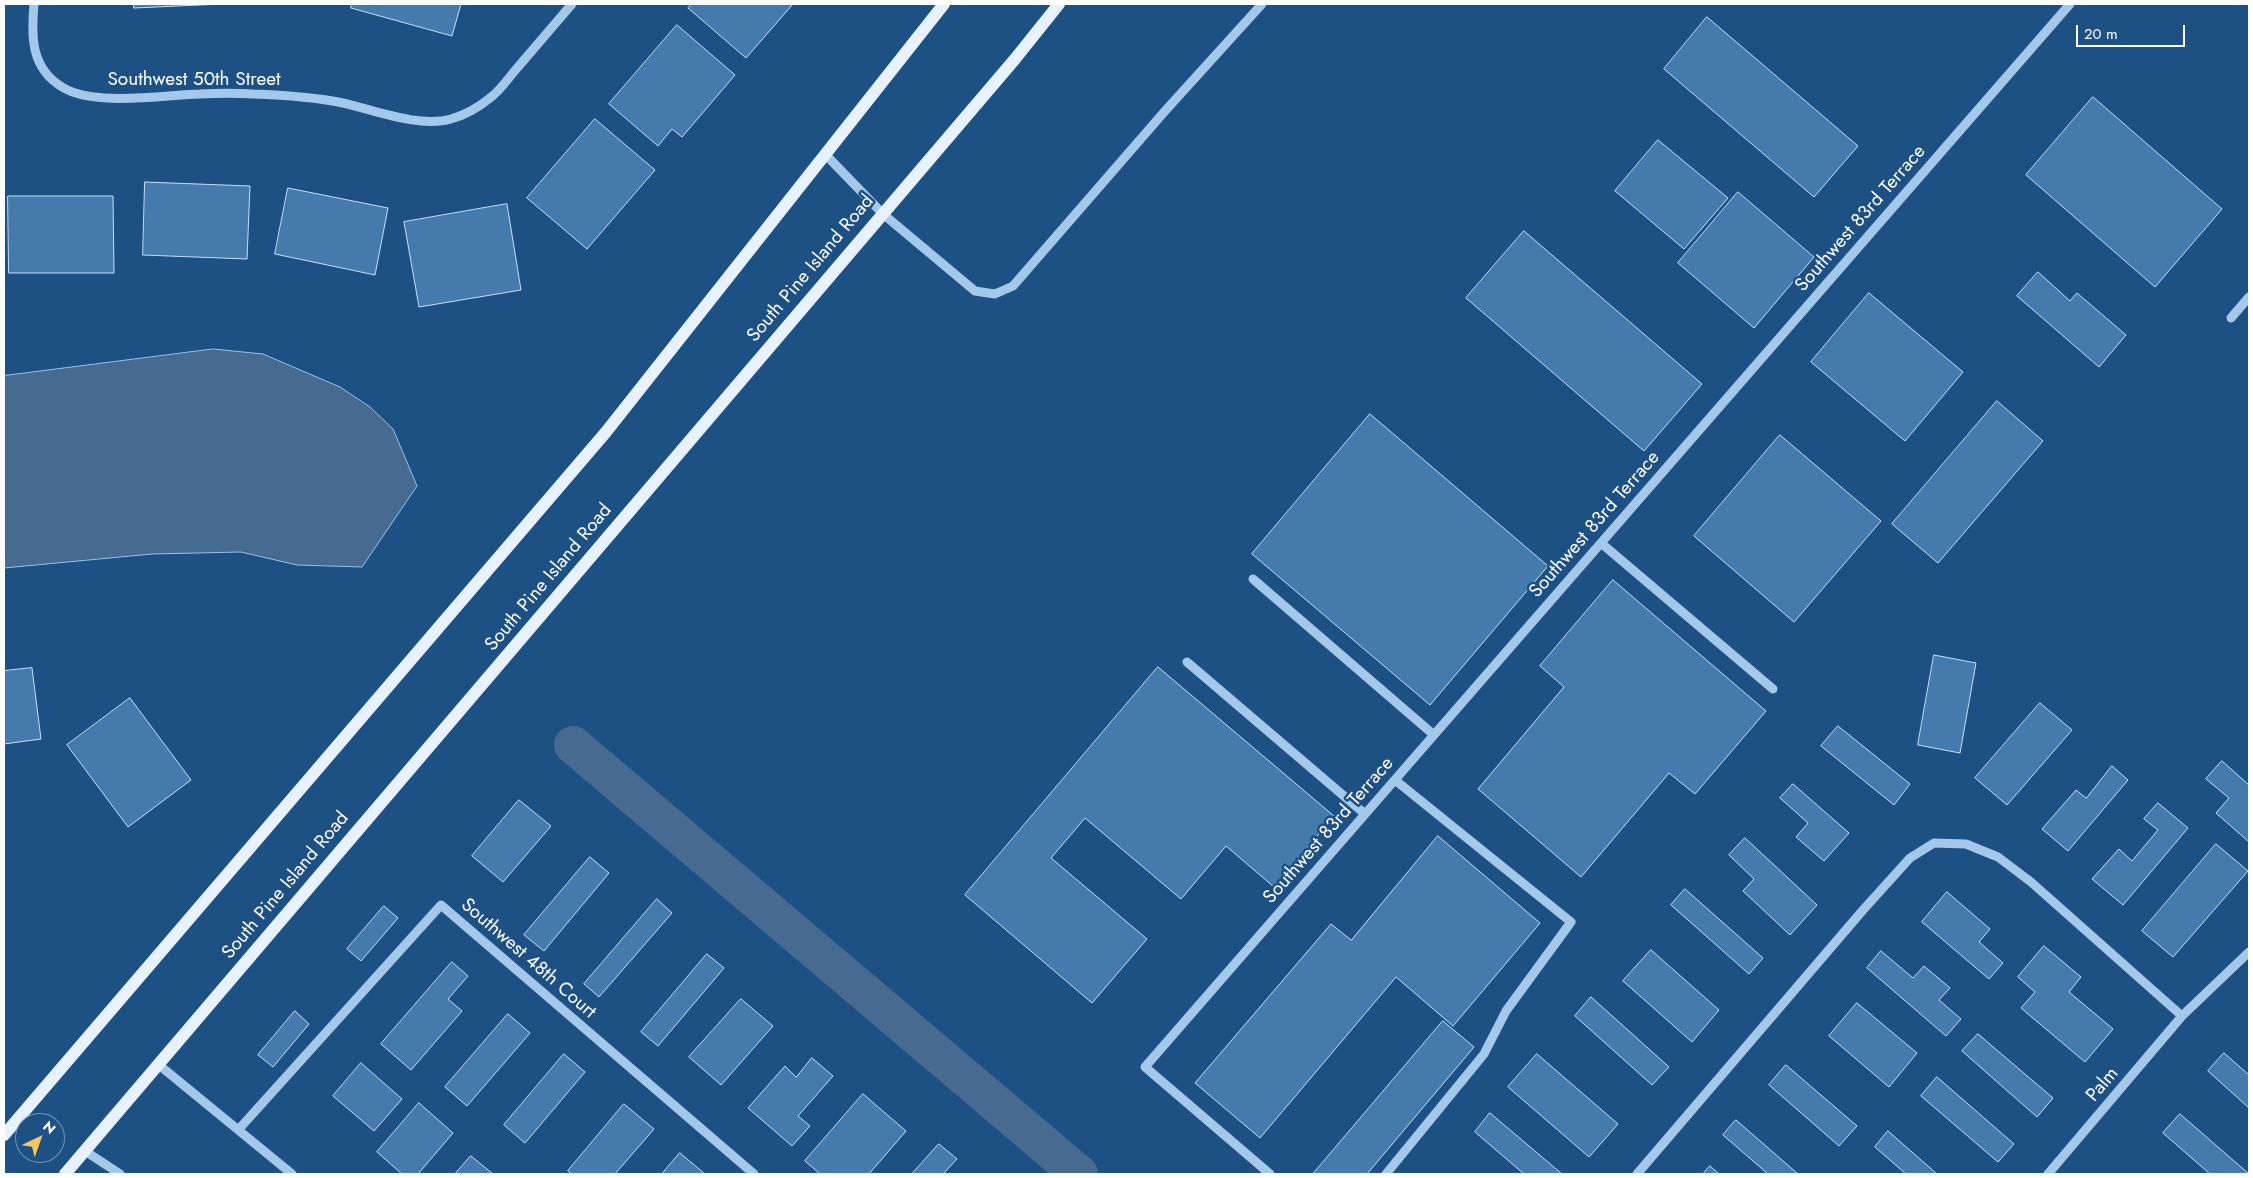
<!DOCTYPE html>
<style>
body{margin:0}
#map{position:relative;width:2253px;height:1178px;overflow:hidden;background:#1d5083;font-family:Jost,sans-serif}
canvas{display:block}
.frame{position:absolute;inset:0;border:5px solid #fff;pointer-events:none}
.north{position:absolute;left:15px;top:1113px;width:50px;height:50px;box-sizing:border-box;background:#1d5083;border:1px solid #7796b5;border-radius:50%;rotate:42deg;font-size:14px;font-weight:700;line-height:20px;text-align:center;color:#fff}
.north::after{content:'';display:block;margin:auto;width:18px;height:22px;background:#f9c462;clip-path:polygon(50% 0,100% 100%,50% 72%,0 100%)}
.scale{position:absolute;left:2076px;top:25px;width:109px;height:22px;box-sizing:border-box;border:2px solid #fff;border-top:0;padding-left:6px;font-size:15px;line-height:18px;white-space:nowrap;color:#fff;-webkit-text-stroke:4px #1d5083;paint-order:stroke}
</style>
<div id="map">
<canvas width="2253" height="1178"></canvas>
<div class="frame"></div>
<div class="north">N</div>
<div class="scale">20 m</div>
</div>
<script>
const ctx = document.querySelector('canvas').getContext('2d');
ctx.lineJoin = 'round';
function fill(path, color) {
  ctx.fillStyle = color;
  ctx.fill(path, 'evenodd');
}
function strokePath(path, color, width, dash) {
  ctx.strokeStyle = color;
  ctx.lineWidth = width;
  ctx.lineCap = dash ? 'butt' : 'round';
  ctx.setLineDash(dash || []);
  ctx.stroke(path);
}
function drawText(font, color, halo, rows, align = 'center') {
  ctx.font = font + ' Jost,sans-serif';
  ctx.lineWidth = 5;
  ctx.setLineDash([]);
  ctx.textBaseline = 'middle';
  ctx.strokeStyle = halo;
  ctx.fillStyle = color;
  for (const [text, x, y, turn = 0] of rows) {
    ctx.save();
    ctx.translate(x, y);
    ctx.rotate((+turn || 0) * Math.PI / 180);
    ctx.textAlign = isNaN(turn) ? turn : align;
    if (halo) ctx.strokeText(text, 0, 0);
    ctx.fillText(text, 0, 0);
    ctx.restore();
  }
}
const water = new Path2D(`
 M 213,349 L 263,354 L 340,387 L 370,407 L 393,429 L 417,486 L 362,567 L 297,565 L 241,552 L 152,554 L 4,568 L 4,376 Z`);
fill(water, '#466a90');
strokePath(water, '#97c3ec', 1);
strokePath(new Path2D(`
 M 573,745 L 1079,1174`), '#466a90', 38);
const building = new Path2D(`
 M 134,4 L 222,4 L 134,8 Z
 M 352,4 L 461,4 L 452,36 L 351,8 Z
 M 692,4 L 793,4 L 746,58 L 688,8 Z
 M 1707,17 L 1858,146 L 1814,197 L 1664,69 Z
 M 677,25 L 735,75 L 682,137 L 672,129 L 658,146 L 609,104 Z
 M 2093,97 L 2222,209 L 2155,287 L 2026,175 Z
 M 595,119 L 655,170 L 587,249 L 527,198 Z
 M 1658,140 L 1728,198 L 1684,249 L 1615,191 Z
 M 145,182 L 250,186 L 247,259 L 143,255 Z
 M 288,188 L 388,208 L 375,275 L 275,254 Z
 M 1738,192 L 1814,257 L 1754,328 L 1678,263 Z
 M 8,196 L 113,196 L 114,273 L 9,273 Z
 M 507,204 L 521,290 L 419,307 L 404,222 Z
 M 1524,231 L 1702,384 L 1644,451 L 1466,298 Z
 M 2038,272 L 2070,301 L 2077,293 L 2126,335 L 2099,367 L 2017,296 Z
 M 1869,293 L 1963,372 L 1905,441 L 1811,362 Z
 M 1997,401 L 2043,441 L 1938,563 L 1892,524 Z
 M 1370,414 L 1548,566 L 1430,705 L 1252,554 Z
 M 1780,435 L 1881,521 L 1794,622 L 1694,536 Z
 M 1613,580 L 1766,711 L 1695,794 L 1669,773 L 1581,877 L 1478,789 L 1564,687 L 1540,666 Z
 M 1934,655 L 1976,663 L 1960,753 L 1918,745 Z
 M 1158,667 L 1334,816 L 1274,887 L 1226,846 L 1181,899 L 1085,818 L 1051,858 L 1147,939 L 1092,1003 L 965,895 Z
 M 32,668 L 41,739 L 4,744 L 4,671 Z
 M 130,698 L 191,780 L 128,827 L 67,745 Z
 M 2040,703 L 2072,730 L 2007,805 L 1975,778 Z
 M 1838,726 L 1910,784 L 1894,805 L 1821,746 Z
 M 2222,761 L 2249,785 L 2249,842 L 2216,813 L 2229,798 L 2206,779 Z
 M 2112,766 L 2128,780 L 2068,851 L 2042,829 L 2076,790 L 2086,798 Z
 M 1793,784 L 1849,833 L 1824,861 L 1796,837 L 1808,823 L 1780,798 Z
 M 519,800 L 551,826 L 503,882 L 472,856 Z
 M 2158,803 L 2188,828 L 2123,905 L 2092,879 L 2119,849 L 2132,861 L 2158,830 L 2144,819 Z
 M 1438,836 L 1540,923 L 1453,1026 L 1396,977 L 1260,1138 L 1195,1083 L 1331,924 L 1351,940 Z
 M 1745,838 L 1817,905 L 1790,935 L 1743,891 L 1754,879 L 1729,855 Z
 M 2216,844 L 2248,871 L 2173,957 L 2142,931 Z
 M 590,857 L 609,873 L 544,951 L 524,935 Z
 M 1685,889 L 1763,958 L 1749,974 L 1671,905 Z
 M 1947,892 L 1990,929 L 1979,942 L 2003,963 L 1989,979 L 1922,922 Z
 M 657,899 L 672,913 L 599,997 L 584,984 Z
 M 384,906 L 398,918 L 361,961 L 347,949 Z
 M 2044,946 L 2081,977 L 2069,992 L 2113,1029 L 2085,1062 L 2021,1008 L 2035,992 L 2018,977 Z
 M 1651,950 L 1719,1010 L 1692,1042 L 1623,981 Z
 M 1881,951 L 1913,978 L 1924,966 L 1950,988 L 1939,1000 L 1961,1019 L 1946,1036 L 1867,968 Z
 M 707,954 L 724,968 L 658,1046 L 641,1032 Z
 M 452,962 L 468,976 L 448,999 L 462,1011 L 411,1070 L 381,1044 Z
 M 1591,997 L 1669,1067 L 1652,1085 L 1575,1016 Z
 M 741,999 L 773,1026 L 721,1085 L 689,1057 Z
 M 1857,1003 L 1917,1053 L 1889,1087 L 1829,1036 Z
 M 295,1011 L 309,1024 L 273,1067 L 258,1055 Z
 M 508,1014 L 530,1033 L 467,1106 L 445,1087 Z
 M 1443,1021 L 1474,1047 L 1367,1174 L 1313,1174 Z
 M 1978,1034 L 2053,1098 L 2037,1117 L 1962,1051 Z
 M 2224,1053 L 2249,1075 L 2249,1108 L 2208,1071 Z
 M 564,1054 L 585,1072 L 525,1143 L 504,1125 Z
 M 1537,1054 L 1618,1124 L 1589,1157 L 1508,1087 Z
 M 812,1058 L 833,1076 L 798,1116 L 810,1126 L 792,1146 L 748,1108 L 785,1066 L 796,1077 Z
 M 361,1063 L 402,1099 L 374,1131 L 333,1096 Z
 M 1786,1065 L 1857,1126 L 1839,1146 L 1769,1085 Z
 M 1937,1077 L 2014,1144 L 1998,1162 L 1921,1096 Z
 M 863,1094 L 906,1131 L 869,1174 L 820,1174 L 805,1161 Z
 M 419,1103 L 453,1133 L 418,1174 L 402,1174 L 377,1152 Z
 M 624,1104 L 654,1129 L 615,1174 L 572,1174 L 568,1171 Z
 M 1490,1113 L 1562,1174 L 1524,1174 L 1475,1132 Z
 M 2180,1114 L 2249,1174 L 2210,1174 L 2163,1133 Z
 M 1736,1120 L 1798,1174 L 1768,1174 L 1723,1135 Z
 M 1888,1131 L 1937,1174 L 1906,1174 L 1875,1147 Z
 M 939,1144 L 957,1159 L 943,1174 L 912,1174 Z
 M 680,1153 L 705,1174 L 662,1174 Z
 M 471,1156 L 493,1174 L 455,1174 Z
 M 1710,1166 L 1719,1174 L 1703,1174 Z`);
fill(building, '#457aac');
strokePath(building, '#c8e0f7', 1);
strokePath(new Path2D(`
 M 34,4 C 31,37 31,68 62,87 C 94,107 164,95 200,94 C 218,93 236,93 253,94 C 283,95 314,97 343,103 C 374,110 419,128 451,119 C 465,115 479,107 490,98 C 501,90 509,77 518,67 C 536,46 554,25 572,4
 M 825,154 L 883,214 L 975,291 L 995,294 L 1013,286 L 1165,111 L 1262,4
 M 2231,318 L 2249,297
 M 1601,543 L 1773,689
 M 1253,579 L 1434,735
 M 1187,662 L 1365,814
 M 159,1065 L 292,1174
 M 239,1129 L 441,905 L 754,1174
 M 85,1151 L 120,1174
 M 1270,1174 L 1145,1067 L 2070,4
 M 1386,1174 L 1484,1054 L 1506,1011 L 1571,922 L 1395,780
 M 1637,1174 L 1863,910 L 1910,858 L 1934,843 L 1966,844 L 1998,857 L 2031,882 L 2182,1016
 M 2048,1174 L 2182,1016 L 2249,952`), '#a4c8ea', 9);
strokePath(new Path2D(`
 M 4,1135 L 606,432 L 944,4
 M 65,1174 L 1015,59 L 1059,4`), '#e7f2fe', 12);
drawText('19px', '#fff', '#1d5083', [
 ["Southwest 50th Street",194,80],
 ["Southwest 83rd Terrace",1861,219,-49],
 ["South Pine Island Road",811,269,-50],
 ["Southwest 83rd Terrace",1595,525,-49],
 ["South Pine Island Road",549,578,-50],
 ["Southwest 83rd Terrace",1329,831,-49],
 ["South Pine Island Road",286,886,-50],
 ["Southwest 48th Court",528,959,41],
 ["Palm",2103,1085,-50]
]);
</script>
